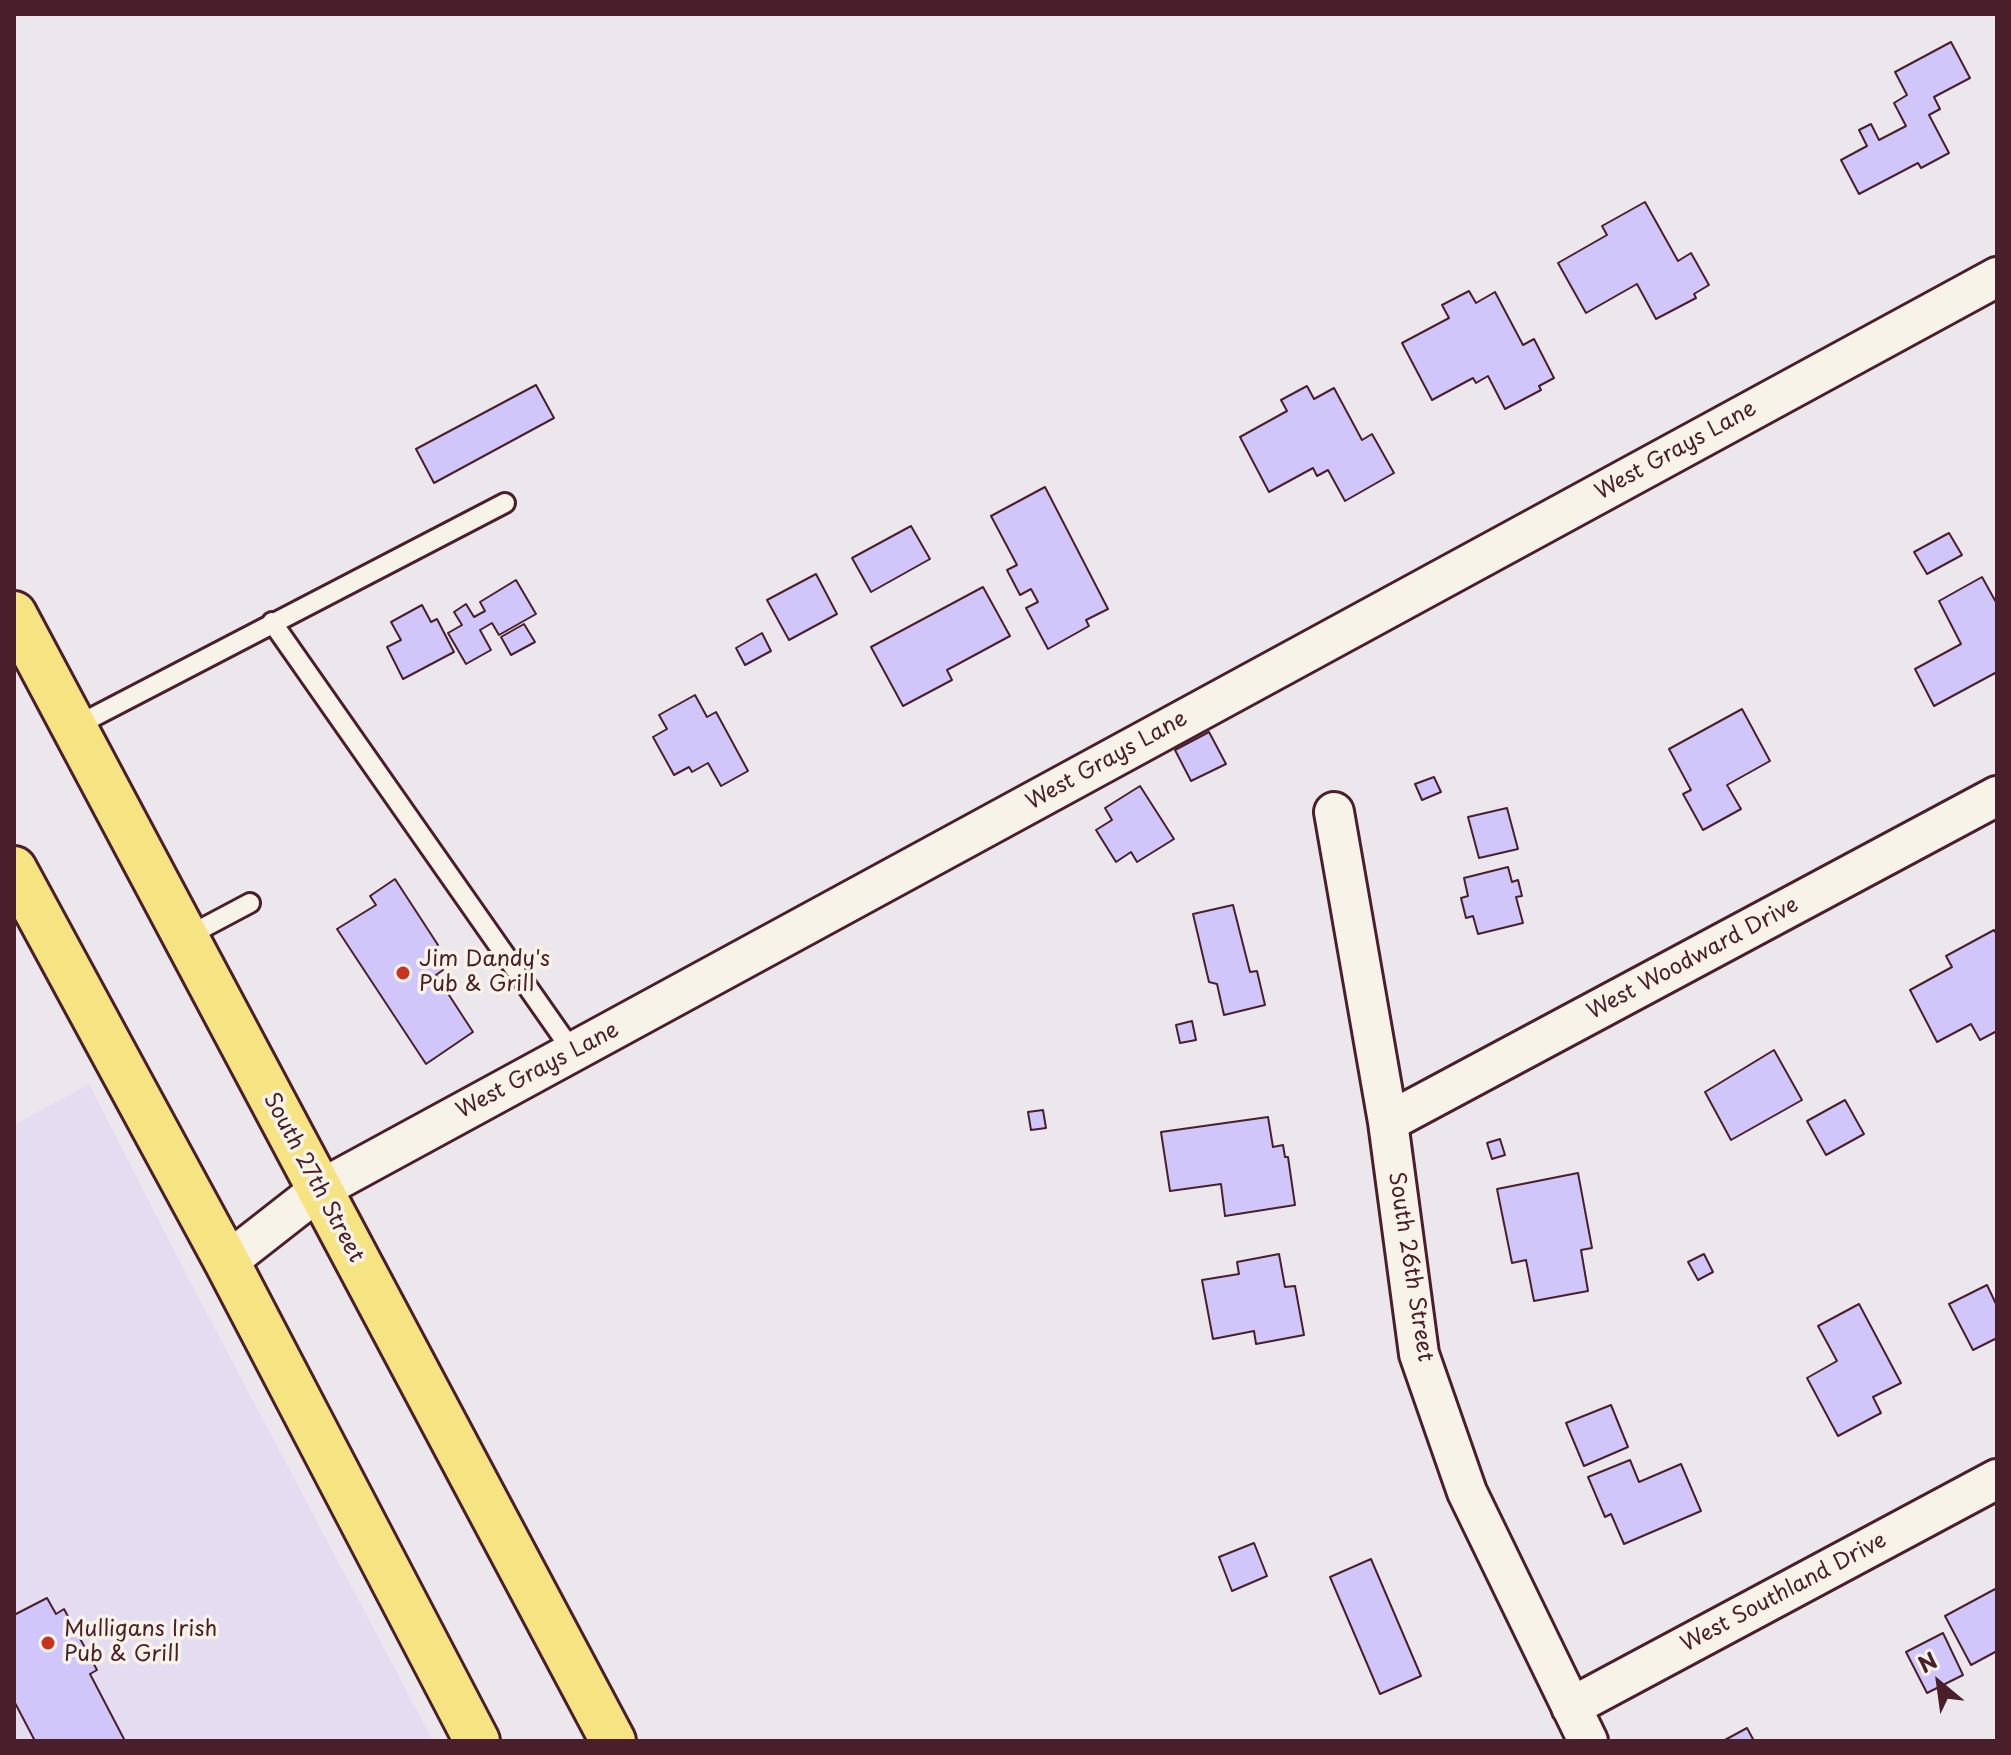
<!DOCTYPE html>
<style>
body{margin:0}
#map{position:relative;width:2011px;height:1755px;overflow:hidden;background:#ece6ed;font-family:"Playpen Sans",sans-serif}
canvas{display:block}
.frame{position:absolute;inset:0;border:16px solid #4a1f2b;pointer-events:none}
.north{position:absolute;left:1899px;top:1643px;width:80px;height:80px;-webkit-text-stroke:6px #f7f3e8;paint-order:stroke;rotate:331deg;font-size:22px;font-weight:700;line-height:32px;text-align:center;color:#4a1f2b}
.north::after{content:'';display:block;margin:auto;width:28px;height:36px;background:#4a1f2b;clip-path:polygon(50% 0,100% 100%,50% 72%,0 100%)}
</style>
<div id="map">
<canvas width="2011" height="1755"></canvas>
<div class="frame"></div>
<div class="north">N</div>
</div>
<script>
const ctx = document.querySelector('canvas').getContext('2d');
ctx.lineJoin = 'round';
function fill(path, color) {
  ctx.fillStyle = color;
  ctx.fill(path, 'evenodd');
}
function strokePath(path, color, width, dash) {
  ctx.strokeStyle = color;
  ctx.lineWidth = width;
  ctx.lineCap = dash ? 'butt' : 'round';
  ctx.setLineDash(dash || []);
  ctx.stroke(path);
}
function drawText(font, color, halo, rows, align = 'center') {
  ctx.font = font + ' "Playpen Sans",sans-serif';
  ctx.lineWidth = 7;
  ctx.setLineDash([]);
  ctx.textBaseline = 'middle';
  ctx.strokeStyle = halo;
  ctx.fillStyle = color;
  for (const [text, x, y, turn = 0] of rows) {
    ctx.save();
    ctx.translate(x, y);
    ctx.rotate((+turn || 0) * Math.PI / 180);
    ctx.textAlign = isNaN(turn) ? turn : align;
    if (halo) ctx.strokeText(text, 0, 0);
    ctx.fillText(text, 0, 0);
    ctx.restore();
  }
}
fill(new Path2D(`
 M 89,1084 L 196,1293 L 433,1741 L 14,1741 L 14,1125 Z`), '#e4dcf1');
const building = new Path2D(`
 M 1951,42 L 1970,78 L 1934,97 L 1940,109 L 1929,115 L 1949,153 L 1921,168 L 1918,163 L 1859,194 L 1841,160 L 1867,146 L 1859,130 L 1871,124 L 1879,140 L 1906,126 L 1894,103 L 1907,95 L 1895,72 Z
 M 1645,202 L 1678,261 L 1691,253 L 1709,285 L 1694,294 L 1696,298 L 1656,319 L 1637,284 L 1586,313 L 1558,263 L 1607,235 L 1602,226 Z
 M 1469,291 L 1476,303 L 1495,292 L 1523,345 L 1534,339 L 1554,378 L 1539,386 L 1541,390 L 1505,409 L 1488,376 L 1476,383 L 1473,378 L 1432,400 L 1402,343 L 1449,318 L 1442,305 Z
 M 536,385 L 554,418 L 434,483 L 416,449 Z
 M 1307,386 L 1314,399 L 1334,388 L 1362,440 L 1372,434 L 1394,473 L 1345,501 L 1328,470 L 1317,476 L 1313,468 L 1269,492 L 1240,437 L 1287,411 L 1281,400 Z
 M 1045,487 L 1108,609 L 1086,620 L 1089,626 L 1048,649 L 1026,608 L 1038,602 L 1031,589 L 1020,595 L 1019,593 L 1007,570 L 1017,565 L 991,516 Z
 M 911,526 L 930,559 L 871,592 L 852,558 Z
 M 1949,533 L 1962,555 L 1927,574 L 1914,552 Z
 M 816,574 L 837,614 L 789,640 L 767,600 Z
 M 1982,577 L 1997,604 L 1997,672 L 1934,706 L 1915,669 L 1961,644 L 1939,601 Z
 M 516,580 L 536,614 L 499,635 L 492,623 L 480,630 L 491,650 L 466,664 L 448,633 L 462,625 L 454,612 L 466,604 L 474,617 L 485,611 L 480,602 Z
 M 983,587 L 1010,636 L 947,670 L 952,680 L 903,706 L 871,647 Z
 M 422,605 L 431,622 L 437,619 L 454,652 L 403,679 L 387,647 L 401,640 L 391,622 Z
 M 524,624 L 535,642 L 511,655 L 501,637 Z
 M 762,633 L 771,651 L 745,665 L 736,648 Z
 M 695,695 L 707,717 L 716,712 L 748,771 L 721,786 L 708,763 L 692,772 L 689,767 L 674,775 L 653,737 L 667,729 L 659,715 Z
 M 1742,709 L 1770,761 L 1727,785 L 1741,809 L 1703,830 L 1683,794 L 1691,790 L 1669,749 Z
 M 1209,732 L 1226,764 L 1191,781 L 1175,750 Z
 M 1434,777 L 1441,792 L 1422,800 L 1415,784 Z
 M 1140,786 L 1174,839 L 1137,862 L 1131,852 L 1116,862 L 1096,830 L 1112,820 L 1105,808 Z
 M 1507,808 L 1518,849 L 1479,858 L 1468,817 Z
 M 1508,867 L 1512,882 L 1518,880 L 1522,896 L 1516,897 L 1523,923 L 1478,934 L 1473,916 L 1466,918 L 1461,898 L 1468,896 L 1464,878 Z
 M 395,879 L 438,945 L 430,950 L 443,970 L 436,975 L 473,1032 L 426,1064 L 337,929 L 376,905 L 370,896 Z
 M 1233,905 L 1250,972 L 1257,971 L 1265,1005 L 1224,1015 L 1217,984 L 1209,982 L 1193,914 Z
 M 1994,930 L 1997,935 L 1997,1031 L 1980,1040 L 1971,1024 L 1937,1042 L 1910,990 L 1952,967 L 1946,956 Z
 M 1192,1021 L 1196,1040 L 1180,1043 L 1176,1025 Z
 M 1774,1050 L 1802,1100 L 1731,1140 L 1705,1092 Z
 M 1845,1100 L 1864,1134 L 1826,1155 L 1807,1121 Z
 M 1043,1110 L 1046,1128 L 1031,1130 L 1028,1112 Z
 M 1268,1117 L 1273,1147 L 1283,1145 L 1285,1157 L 1288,1157 L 1295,1205 L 1225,1216 L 1221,1184 L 1170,1191 L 1161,1132 Z
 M 1500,1139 L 1505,1155 L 1492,1159 L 1487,1143 Z
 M 1578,1173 L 1592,1248 L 1581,1250 L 1588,1291 L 1534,1301 L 1526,1260 L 1512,1263 L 1497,1189 Z
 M 1279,1254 L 1285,1287 L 1295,1286 L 1304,1335 L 1256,1344 L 1254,1331 L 1213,1339 L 1202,1280 L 1239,1274 L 1237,1262 Z
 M 1704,1254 L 1713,1272 L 1698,1280 L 1688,1262 Z
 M 1987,1285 L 1997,1306 L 1997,1338 L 1973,1350 L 1949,1304 Z
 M 1859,1304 L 1901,1383 L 1873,1397 L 1881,1413 L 1838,1436 L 1807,1378 L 1837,1361 L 1818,1326 Z
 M 1611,1405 L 1628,1447 L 1584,1466 L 1566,1423 Z
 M 1630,1460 L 1639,1482 L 1681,1464 L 1701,1511 L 1624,1544 L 1611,1514 L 1605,1517 L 1588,1477 Z
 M 1254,1543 L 1267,1576 L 1232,1591 L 1219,1557 Z
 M 1371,1559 L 1421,1676 L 1380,1694 L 1330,1577 Z
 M 1997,1588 L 1997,1651 L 1971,1665 L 1945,1616 Z
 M 47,1598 L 56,1614 L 64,1609 L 97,1670 L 90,1674 L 125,1741 L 35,1741 L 14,1701 L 14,1615 Z
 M 1943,1633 L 1963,1675 L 1927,1693 L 1906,1652 Z
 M 1747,1728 L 1754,1741 L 1723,1741 Z`);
fill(building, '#d1c6f9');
strokePath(building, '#4a1f2b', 2);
const service = new Path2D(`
 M 272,622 L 573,1052
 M 74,727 L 505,503
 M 186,937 L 250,903`);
const minor = new Path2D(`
 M 1334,812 L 1388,1122 L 1419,1354 L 1467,1492 L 1588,1741
 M 1388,1122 L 1997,796
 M 227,1262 L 319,1190 L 1997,277
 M 1571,1707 L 1997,1479`);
const primary = new Path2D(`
 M 14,614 L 613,1741
 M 14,869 L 227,1262 L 477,1741`);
strokePath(service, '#4a1f2b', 24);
strokePath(minor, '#4a1f2b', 44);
strokePath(primary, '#4a1f2b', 50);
strokePath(service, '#f7f3e8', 18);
strokePath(minor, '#f7f3e8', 38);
strokePath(primary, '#f6e381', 44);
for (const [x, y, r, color] of [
 [403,973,8,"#c8321e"],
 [48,1643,8,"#c8321e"]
]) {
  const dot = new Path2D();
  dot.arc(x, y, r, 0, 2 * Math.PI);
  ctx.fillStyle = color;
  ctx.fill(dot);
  strokePath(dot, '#f7f3e8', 3);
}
drawText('22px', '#4a1f2b', '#f7f3e8', [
 ["West Grays Lane",1676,451,-29],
 ["West Grays Lane",1107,761,-29],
 ["West Woodward Drive",1693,959,-28],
 ["West Grays Lane",538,1071,-28],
 ["South 27th Street",313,1178,62],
 ["South 26th Street",1410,1267,81],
 ["West Southland Drive",1784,1593,-28]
]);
drawText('22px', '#4a1f2b', '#f7f3e8', [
 ["Jim Dandy's",419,960],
 ["Pub & Grill",419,985],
 ["Mulligans Irish",64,1630],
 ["Pub & Grill",64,1655]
], 'left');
</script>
